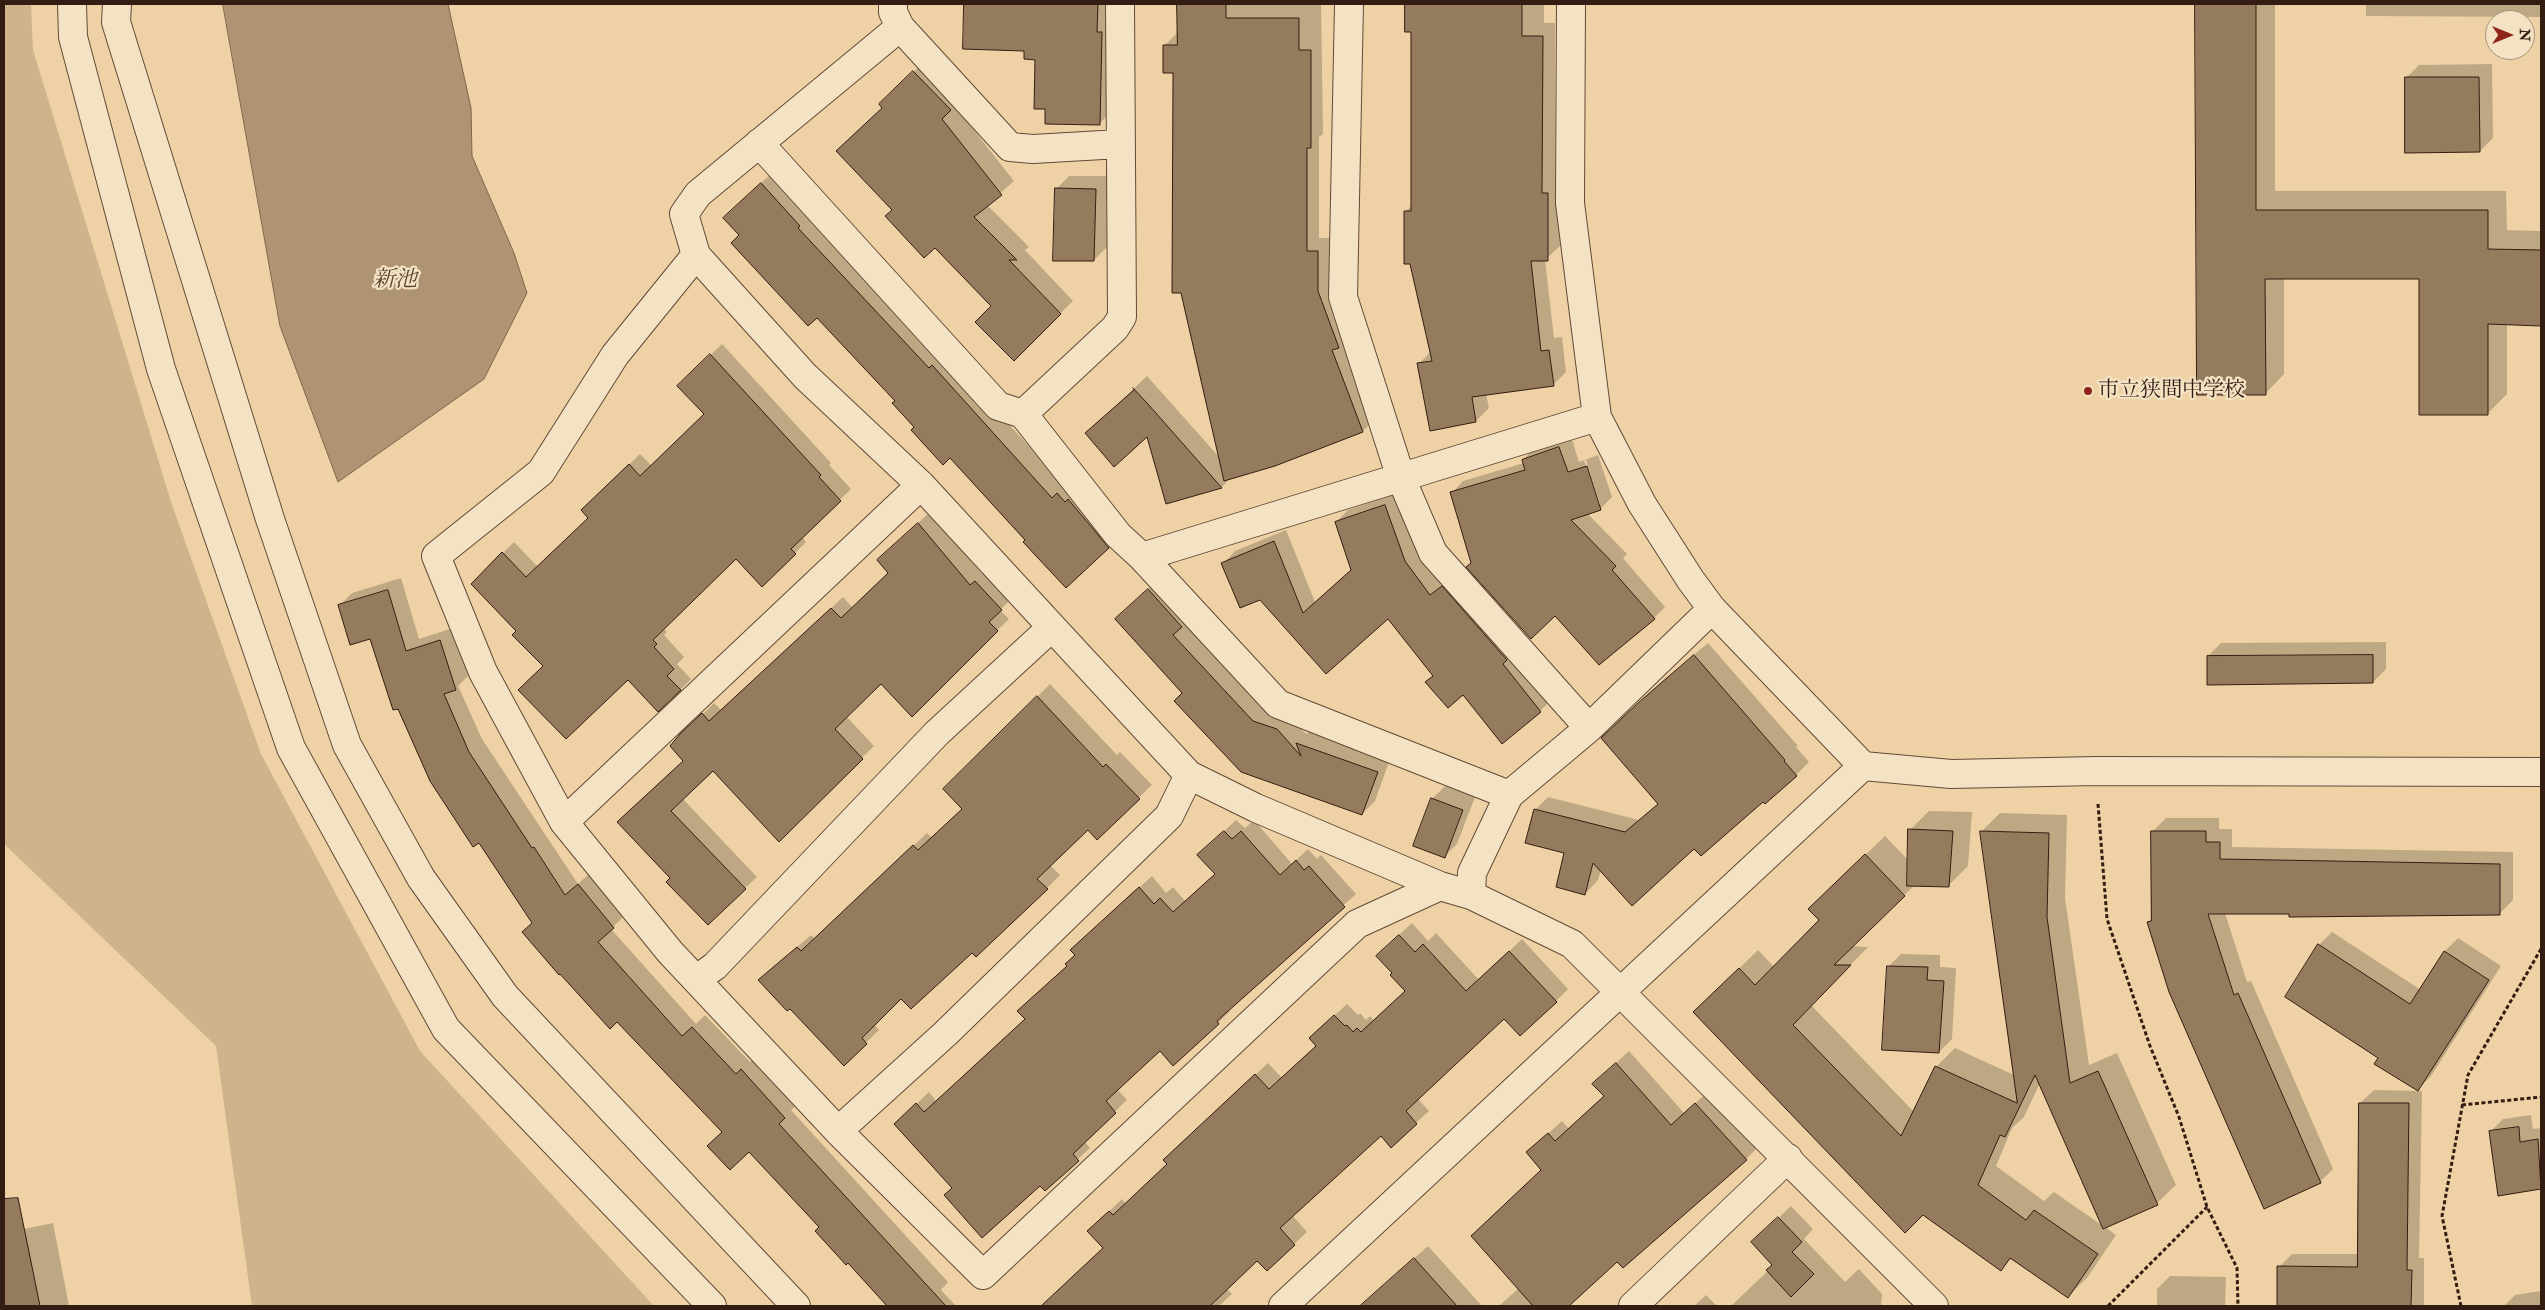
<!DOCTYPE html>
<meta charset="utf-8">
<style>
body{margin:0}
#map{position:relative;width:2545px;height:1310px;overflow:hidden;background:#eed2a5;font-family:"IM FELL Double Pica",serif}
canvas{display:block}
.frame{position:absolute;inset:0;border:5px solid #331c11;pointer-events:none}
.north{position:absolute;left:2485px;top:10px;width:50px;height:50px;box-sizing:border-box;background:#f4e2c4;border:1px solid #a7937c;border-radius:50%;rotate:90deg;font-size:14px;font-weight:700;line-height:20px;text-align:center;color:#331c11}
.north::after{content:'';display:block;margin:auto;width:18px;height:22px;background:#8f2418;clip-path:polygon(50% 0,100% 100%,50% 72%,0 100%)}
</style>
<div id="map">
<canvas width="2545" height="1310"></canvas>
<div class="frame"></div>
<div class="north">N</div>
</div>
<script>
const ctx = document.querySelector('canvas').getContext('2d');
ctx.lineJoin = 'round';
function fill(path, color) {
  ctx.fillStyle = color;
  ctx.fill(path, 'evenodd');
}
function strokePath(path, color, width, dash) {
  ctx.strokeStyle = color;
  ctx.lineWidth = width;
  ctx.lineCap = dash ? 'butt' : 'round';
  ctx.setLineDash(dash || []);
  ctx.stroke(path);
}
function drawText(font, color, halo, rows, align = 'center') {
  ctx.font = font + ' "IM FELL Double Pica","Noto Serif JP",serif';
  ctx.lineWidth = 4.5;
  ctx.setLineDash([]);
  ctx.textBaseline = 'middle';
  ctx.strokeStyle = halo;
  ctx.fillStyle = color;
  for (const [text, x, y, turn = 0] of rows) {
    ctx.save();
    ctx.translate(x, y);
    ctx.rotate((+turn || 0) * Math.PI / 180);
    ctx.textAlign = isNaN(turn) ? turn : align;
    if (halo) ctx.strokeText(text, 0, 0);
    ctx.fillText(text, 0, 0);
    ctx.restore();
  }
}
fill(new Path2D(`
 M 4,4 L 31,4 L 33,50 L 172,505 L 261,754 L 420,1051 L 654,1306 L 252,1306 L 216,1046 L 4,844 Z`), '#ceb38c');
const water = new Path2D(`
 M 223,4 L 448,4 L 471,108 L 472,156 L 514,253 L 527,293 L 484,379 L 338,482 L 280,326 Z`);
fill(water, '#ae9473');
strokePath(water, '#7d644c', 1);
fill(new Path2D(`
 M 965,4 L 1109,4 L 1111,112 L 1099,124 L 1047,108 L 1036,58 L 1025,49 L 965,48 Z
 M 1178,4 L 1321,4 L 1323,134 L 1319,137 L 1319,238 L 1330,238 L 1330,277 L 1376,418 L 1363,431 L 1230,478 L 1222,487 L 1166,502 L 1148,435 L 1100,421 L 1147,376 L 1220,458 L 1174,72 L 1164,46 L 1178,32 Z
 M 1406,4 L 1544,4 L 1544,23 L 1555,23 L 1555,180 L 1560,180 L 1560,246 L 1545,260 L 1554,338 L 1562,337 L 1566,372 L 1553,385 L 1486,394 L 1489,408 L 1476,421 L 1419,364 L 1431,351 L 1406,211 L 1412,205 L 1412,31 L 1406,31 Z
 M 2196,4 L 2275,4 L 2275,191 L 2506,191 L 2507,230 L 2541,231 L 2541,325 L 2507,324 L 2507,394 L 2488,413 L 2420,277 L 2284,278 L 2284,374 L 2265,394 L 2198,394 Z
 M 2366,4 L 2541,4 L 2541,17 L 2366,16 Z
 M 927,59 L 954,105 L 1014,181 L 987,205 L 1029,247 L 1025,250 L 1073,301 L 1014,359 L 993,306 L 935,246 L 893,210 L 883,108 L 880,104 Z
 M 2492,64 L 2493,138 L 2480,151 L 2406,78 L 2419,65 Z
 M 774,171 L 1066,486 L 1121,534 L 1108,547 L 1027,540 L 950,456 L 915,427 L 896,401 L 741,235 L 737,205 Z
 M 1069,176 L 1109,176 L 1107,247 L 1094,260 L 1056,189 Z
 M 722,344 L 831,463 L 829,465 L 851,489 L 802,537 L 806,542 L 795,553 L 736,558 L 663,628 L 667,632 L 664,635 L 684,657 L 677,664 L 691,679 L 680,690 L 628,678 L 545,666 L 517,631 L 472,584 L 514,542 L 538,567 L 590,517 L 583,510 L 640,454 L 652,466 L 705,414 L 679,386 Z
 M 1571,436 L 1579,462 L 1598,455 L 1612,497 L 1600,509 L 1587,513 L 1627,554 L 1623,558 L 1665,607 L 1654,618 L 1555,614 L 1472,563 L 1452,493 L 1463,481 L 1524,463 L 1523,460 L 1534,448 ZM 1584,460 L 1586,460 L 1600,504 L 1598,504 Z
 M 1397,493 L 1552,699 L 1540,711 L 1463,693 L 1434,675 L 1388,617 L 1326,672 L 1260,598 L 1223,564 L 1235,551 L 1286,530 L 1315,602 L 1352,569 L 1336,522 L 1348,510 Z
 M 930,512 L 982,574 L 987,570 L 1013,597 L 1000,610 L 1009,619 L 912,715 L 882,683 L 846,716 L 874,746 L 779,840 L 713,769 L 682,798 L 757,877 L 745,888 L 672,878 L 619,822 L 685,760 L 671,746 L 714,703 L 722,711 L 843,597 L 853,608 L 890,573 L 890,549 Z
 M 1161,577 L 1306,734 L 1310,731 L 1390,759 L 1375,801 L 1362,814 L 1184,693 L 1129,607 Z
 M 401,578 L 419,639 L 453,628 L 468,676 L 458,686 L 482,739 L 578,884 L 591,872 L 626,914 L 611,929 L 696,1024 L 705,1015 L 750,1062 L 754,1057 L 797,1105 L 791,1110 L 948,1282 L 941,1290 L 956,1306 L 889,1306 L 821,1227 L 749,1150 L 723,1132 L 533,923 L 370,637 L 339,606 L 352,593 Z
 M 2386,642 L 2386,669 L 2373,682 L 2208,656 L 2221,643 Z
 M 1708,643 L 1798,746 L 1796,747 L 1809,762 L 1796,775 L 1763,800 L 1694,847 L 1601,869 L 1598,880 L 1585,894 L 1566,852 L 1535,810 L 1548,797 L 1639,820 L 1659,803 L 1602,738 L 1652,690 Z
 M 1050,684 L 1117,755 L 1120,752 L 1152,785 L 1097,838 L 1088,828 L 1050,865 L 1060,875 L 1047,888 L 972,951 L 901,997 L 874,1024 L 879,1030 L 844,1064 L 790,1007 L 759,980 L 811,935 L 815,939 L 927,833 L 932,838 L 963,809 L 945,789 Z
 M 1445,786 L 1475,797 L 1457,844 L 1444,857 L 1432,799 Z
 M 1929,811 L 1972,812 L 1968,866 L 1949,885 L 1915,885 L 1851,946 L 1868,947 L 1811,1005 L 1914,1112 L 1936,1067 L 1955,1048 L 2014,1075 L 1981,832 L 2000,813 L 2067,815 L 2065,898 L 2089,1065 L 2117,1053 L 2176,1185 L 2157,1203 L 2105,1227 L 2116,1235 L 2087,1278 L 2068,1296 L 2012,1258 L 2001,1269 L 1713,994 L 1758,950 L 1774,967 L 1820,920 L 1829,890 L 1885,836 L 1909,861 L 1910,830 ZM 2040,1083 L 2103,1226 L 2054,1192 L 2044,1201 L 1996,1166 L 2012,1128 L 2024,1117 Z
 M 2166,818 L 2219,818 L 2219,829 L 2232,829 L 2232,847 L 2513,852 L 2513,900 L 2499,914 L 2225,913 L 2247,982 L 2251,981 L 2333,1169 L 2320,1182 L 2149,922 L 2153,918 L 2153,831 Z
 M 1236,820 L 1245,828 L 1254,820 L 1292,864 L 1308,849 L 1317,859 L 1321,855 L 1356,894 L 1228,1009 L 1230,1011 L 1218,1023 L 1160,1050 L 1117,1089 L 1127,1100 L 1084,1141 L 1090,1148 L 1045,1189 L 1040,1184 L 953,1188 L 908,1112 L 929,1092 L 936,1101 L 1026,1019 L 1076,955 L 1071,950 L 1152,876 L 1166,893 L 1173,887 L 1185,901 L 1216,873 L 1199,855 Z
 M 1412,923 L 1428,941 L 1436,933 L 1479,980 L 1522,939 L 1568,989 L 1556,1001 L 1504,1017 L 1417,1098 L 1429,1111 L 1391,1146 L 1381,1135 L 1292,1215 L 1307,1232 L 1267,1269 L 1257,1259 L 1227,1289 L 1232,1294 L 1219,1306 L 1043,1306 L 1105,1248 L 1089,1231 L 1122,1199 L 1126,1204 L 1169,1164 L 1177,1147 L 1268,1063 L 1282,1078 L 1317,1045 L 1323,1026 L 1347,1004 L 1358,1015 L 1360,1013 L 1366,1020 L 1370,1016 L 1374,1021 L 1406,991 L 1394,973 L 1390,943 Z
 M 2332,932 L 2421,990 L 2445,951 L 2458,938 L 2501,966 L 2431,1076 L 2418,1089 L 2380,1057 L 2319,945 Z
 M 1901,954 L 1940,955 L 1940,967 L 1956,968 L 1952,1039 L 1939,1052 L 1888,967 Z
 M 1629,1051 L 1684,1113 L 1709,1091 L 1759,1146 L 1746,1159 L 1617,1261 L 1567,1306 L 1499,1306 L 1520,1287 L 1543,1170 L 1541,1140 L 1562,1121 L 1569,1129 L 1605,1096 L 1607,1071 Z
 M 2374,1090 L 2422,1091 L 2419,1258 L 2424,1258 L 2424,1306 L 2278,1306 L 2279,1267 L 2292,1254 L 2359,1254 L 2360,1103 Z
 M 2531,1115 L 2533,1129 L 2541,1128 L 2541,1188 L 2499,1194 L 2490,1132 L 2503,1119 Z
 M 1791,1206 L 1813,1229 L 1804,1239 L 1845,1282 L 1859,1269 L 1882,1294 L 1881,1306 L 1731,1306 L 1774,1265 L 1753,1242 Z
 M 53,1223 L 69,1306 L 4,1306 L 4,1233 Z
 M 1428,1246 L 1482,1306 L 1383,1306 L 1386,1303 L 1390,1280 Z
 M 2170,1276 L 2226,1277 L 2225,1306 L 2157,1306 L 2157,1289 Z
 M 2541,1291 L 2541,1306 L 2504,1306 L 2515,1295 Z
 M 1706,1295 L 1717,1306 L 1694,1306 Z`), '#0003');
const building = new Path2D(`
 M 964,4 L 1098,4 L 1097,32 L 1102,32 L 1100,125 L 1045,124 L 1045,109 L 1034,109 L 1035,60 L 1024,59 L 1024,51 L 963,49 Z
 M 1177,4 L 1226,4 L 1226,18 L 1299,18 L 1299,50 L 1311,50 L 1311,148 L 1307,148 L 1307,251 L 1318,251 L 1318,291 L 1339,348 L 1332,350 L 1363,432 L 1275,466 L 1224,481 L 1181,293 L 1172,293 L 1173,73 L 1163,73 L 1163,45 L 1177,45 Z
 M 1405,4 L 1522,4 L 1522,36 L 1543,36 L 1542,193 L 1548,193 L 1548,261 L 1531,261 L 1541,351 L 1549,350 L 1554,386 L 1472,397 L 1476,422 L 1430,431 L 1417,363 L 1432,361 L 1410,264 L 1404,264 L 1404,211 L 1411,211 L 1411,32 L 1405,32 Z
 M 2195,4 L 2256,4 L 2256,210 L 2488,210 L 2488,249 L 2541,250 L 2541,326 L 2488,324 L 2488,415 L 2419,415 L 2419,279 L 2265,279 L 2266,395 L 2197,395 Z
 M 913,71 L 951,110 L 942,119 L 1002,195 L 974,217 L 1017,260 L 1009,260 L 1061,314 L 1014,361 L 975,322 L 991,306 L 935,248 L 924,258 L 885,216 L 892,210 L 836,151 L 882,108 L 879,104 Z
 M 2405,77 L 2479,77 L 2480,152 L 2405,153 Z
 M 761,183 L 800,226 L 798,228 L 929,368 L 932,365 L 1052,498 L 1057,493 L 1065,502 L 1068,499 L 1109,548 L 1066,588 L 1023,542 L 1025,540 L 950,458 L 943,465 L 911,430 L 914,427 L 892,403 L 895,401 L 817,318 L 808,326 L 731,243 L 739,235 L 723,218 Z
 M 1055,188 L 1096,189 L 1094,261 L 1053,261 Z
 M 710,354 L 821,475 L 819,477 L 841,501 L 791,549 L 796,554 L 762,587 L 736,559 L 653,640 L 657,644 L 654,647 L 674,669 L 667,676 L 681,690 L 658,712 L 628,680 L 566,739 L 518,690 L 543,666 L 512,635 L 516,631 L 471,584 L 502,552 L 526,577 L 588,518 L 581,510 L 629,464 L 640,476 L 704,414 L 677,386 Z
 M 1133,388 L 1147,403 L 1222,488 L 1166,504 L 1147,437 L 1114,467 L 1085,433 L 1134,390 Z
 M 1559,447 L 1568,472 L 1587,466 L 1601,510 L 1571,520 L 1616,566 L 1612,570 L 1655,619 L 1599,665 L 1555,616 L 1531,639 L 1466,567 L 1471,563 L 1450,492 L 1525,470 L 1522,460 Z
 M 1385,505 L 1405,561 L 1430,595 L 1442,586 L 1507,660 L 1503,664 L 1541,712 L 1502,744 L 1463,695 L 1448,708 L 1425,682 L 1433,676 L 1388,619 L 1326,674 L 1260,600 L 1240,608 L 1221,563 L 1274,541 L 1303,613 L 1351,570 L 1335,522 Z
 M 918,523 L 970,585 L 975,581 L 1002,610 L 989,622 L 998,631 L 912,717 L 881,684 L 835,729 L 863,759 L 779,842 L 713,771 L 671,811 L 746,889 L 708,925 L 666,882 L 670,878 L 617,822 L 683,761 L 670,746 L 680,734 L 702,713 L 709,721 L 831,608 L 841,618 L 888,573 L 877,560 Z
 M 1148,589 L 1182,627 L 1173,635 L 1253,721 L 1277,729 L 1301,756 L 1296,743 L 1378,772 L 1362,815 L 1241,772 L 1174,701 L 1182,693 L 1115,619 Z
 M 388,590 L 406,651 L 440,640 L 456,690 L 444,694 L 469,752 L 532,848 L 534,847 L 565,895 L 578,884 L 614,928 L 598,942 L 682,1036 L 692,1027 L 736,1074 L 741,1069 L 785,1118 L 779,1124 L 946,1306 L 887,1306 L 848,1263 L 846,1265 L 815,1231 L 819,1227 L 749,1152 L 730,1170 L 707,1146 L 722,1132 L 617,1022 L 610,1029 L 560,974 L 559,975 L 522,932 L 532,923 L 479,843 L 473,847 L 430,781 L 398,709 L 393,710 L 370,639 L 350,645 L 338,605 Z
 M 1694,655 L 1785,760 L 1784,761 L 1797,776 L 1765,804 L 1763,802 L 1701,856 L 1694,849 L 1632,906 L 1593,863 L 1585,895 L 1556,887 L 1564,853 L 1525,843 L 1534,809 L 1625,832 L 1658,804 L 1601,738 L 1638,703 Z
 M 2373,655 L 2373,683 L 2207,685 L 2207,656 Z
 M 1037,696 L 1103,767 L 1106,764 L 1140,799 L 1097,840 L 1088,830 L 1037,879 L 1048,889 L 976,957 L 972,953 L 911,1009 L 901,999 L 862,1038 L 867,1044 L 844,1066 L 790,1009 L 787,1011 L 758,980 L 797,947 L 801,951 L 913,845 L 918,850 L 962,809 L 943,789 Z
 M 1431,798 L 1463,810 L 1445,858 L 1413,846 Z
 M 1908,829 L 1953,831 L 1949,887 L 1907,886 Z
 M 1224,831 L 1232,839 L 1241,831 L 1280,875 L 1296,860 L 1304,870 L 1309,866 L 1345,907 L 1217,1021 L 1219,1024 L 1173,1066 L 1160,1051 L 1106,1101 L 1116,1113 L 1073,1154 L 1079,1161 L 1045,1191 L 1040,1186 L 982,1238 L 944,1195 L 952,1188 L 894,1124 L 916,1103 L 924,1112 L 1025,1019 L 1017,1011 L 1067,966 L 1065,964 L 1075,955 L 1070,950 L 1139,887 L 1154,904 L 1160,898 L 1173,912 L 1215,874 L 1197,855 Z
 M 1980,831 L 2049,833 L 2047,917 L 2070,1083 L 2098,1071 L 2158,1205 L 2103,1229 L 2035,1075 L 2005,1137 L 2000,1135 L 1978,1185 L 2026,1220 L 2034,1210 L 2098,1254 L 2068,1298 L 2010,1258 L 2001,1271 L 1923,1215 L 1905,1233 L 1693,1012 L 1739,968 L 1755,985 L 1819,920 L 1808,909 L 1865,854 L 1905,896 L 1834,965 L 1851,965 L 1793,1025 L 1901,1136 L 1935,1066 L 2017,1103 Z
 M 2151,831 L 2206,831 L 2206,842 L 2220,842 L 2220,859 L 2500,864 L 2500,915 L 2289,917 L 2289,914 L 2208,914 L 2234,995 L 2238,993 L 2321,1183 L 2264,1209 L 2169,992 L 2147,922 L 2151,921 Z
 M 1399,935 L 1415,952 L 1423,944 L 1466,991 L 1509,951 L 1557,1002 L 1520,1036 L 1504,1019 L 1406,1111 L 1417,1124 L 1391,1148 L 1381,1136 L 1280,1228 L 1295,1245 L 1267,1271 L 1257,1261 L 1210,1306 L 1041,1306 L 1103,1248 L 1087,1231 L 1109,1211 L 1113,1215 L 1167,1164 L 1163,1160 L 1255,1074 L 1269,1089 L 1316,1046 L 1309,1038 L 1334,1015 L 1345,1026 L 1347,1025 L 1353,1032 L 1357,1028 L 1361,1032 L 1405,991 L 1390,975 L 1392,973 L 1376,956 Z
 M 2318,944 L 2410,1004 L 2444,951 L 2489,980 L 2418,1091 L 2374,1064 L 2378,1058 L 2285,997 Z
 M 1887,966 L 1928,967 L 1927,980 L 1944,981 L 1939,1053 L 1882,1050 Z
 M 1616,1063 L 1671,1125 L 1695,1103 L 1747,1160 L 1623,1268 L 1617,1262 L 1569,1306 L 1533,1306 L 1471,1236 L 1541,1170 L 1526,1152 L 1548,1133 L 1555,1141 L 1604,1096 L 1592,1084 Z
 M 2359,1103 L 2409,1103 L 2407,1270 L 2412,1270 L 2411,1306 L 2277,1306 L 2277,1266 L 2357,1267 Z
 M 2519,1127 L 2520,1142 L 2538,1139 L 2541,1189 L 2498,1196 L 2489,1131 Z
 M 18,1198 L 40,1306 L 4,1306 L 4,1199 Z
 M 1778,1217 L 1802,1242 L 1792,1252 L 1814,1274 L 1791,1297 L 1766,1270 L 1772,1265 L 1751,1242 Z
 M 1414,1258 L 1457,1306 L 1360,1306 Z`);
fill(building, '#947b5e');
strokePath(building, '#331c11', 1);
const minor = new Path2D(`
 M 72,4 L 73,37 L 161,369 L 291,748 L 446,1029 L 712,1306
 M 117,4 L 116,22 L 270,519 L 347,745 L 421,878 L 505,996 L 796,1306
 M 893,4 L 893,12 L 900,27 L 1010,147 L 1033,149 L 1120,144
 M 1120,4 L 1122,317 L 1115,328 L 1023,414 L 1118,535 L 1142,557 L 1597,417
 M 1349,4 L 1343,297 L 1401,478 L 1433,553 L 1589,728
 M 1571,4 L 1570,203 L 1597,417 L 1642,504 L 1690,579 L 1712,609 L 1863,766 L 1951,774 L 2096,771 L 2541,772
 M 759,143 L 998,406 L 1023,414
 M 696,255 L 805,376 L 921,485 L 564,822 L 483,672 L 436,556 L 541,472 L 615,355 Z
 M 696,255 L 684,214 L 698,194 L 900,27
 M 921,485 L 1052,627
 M 1142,557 L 1278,704 L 1509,795
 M 1189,775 L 1256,808 L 1440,886
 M 564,822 L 670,952 L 838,1131 L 983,1275 L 1357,924 L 1440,886 L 1471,895 L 1572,944 L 1934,1306
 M 1471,895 L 1472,873 L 1509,795 L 1589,728 L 1712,609
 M 697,979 L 715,966 L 937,733 L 1052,627 L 1189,775 L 1169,816 L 945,1034 L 838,1131
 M 1283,1306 L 1863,766
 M 1633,1306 L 1788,1158`);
strokePath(minor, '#624a36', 30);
strokePath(new Path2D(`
 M 2098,804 L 2107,919 L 2150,1046 L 2179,1117 L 2207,1207 L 2237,1268 L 2238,1306
 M 2462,1105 L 2541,1097
 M 2108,1306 L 2207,1207
 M 2461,1306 L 2442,1216 L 2468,1075 L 2541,949`), '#331c11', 3, [4, 2.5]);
strokePath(minor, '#f4e2c4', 28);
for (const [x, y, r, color] of [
 [2088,391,5,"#8f2418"]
]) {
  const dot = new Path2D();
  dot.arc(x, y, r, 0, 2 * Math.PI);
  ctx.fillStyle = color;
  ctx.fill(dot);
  strokePath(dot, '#f4e2c4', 2);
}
drawText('21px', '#331c11', '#f4e2c4', [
 ["市立狭間中学校",2098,391]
], 'left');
drawText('italic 22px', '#5e4633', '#f4e2c4', [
 ["新池",395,281]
]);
</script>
